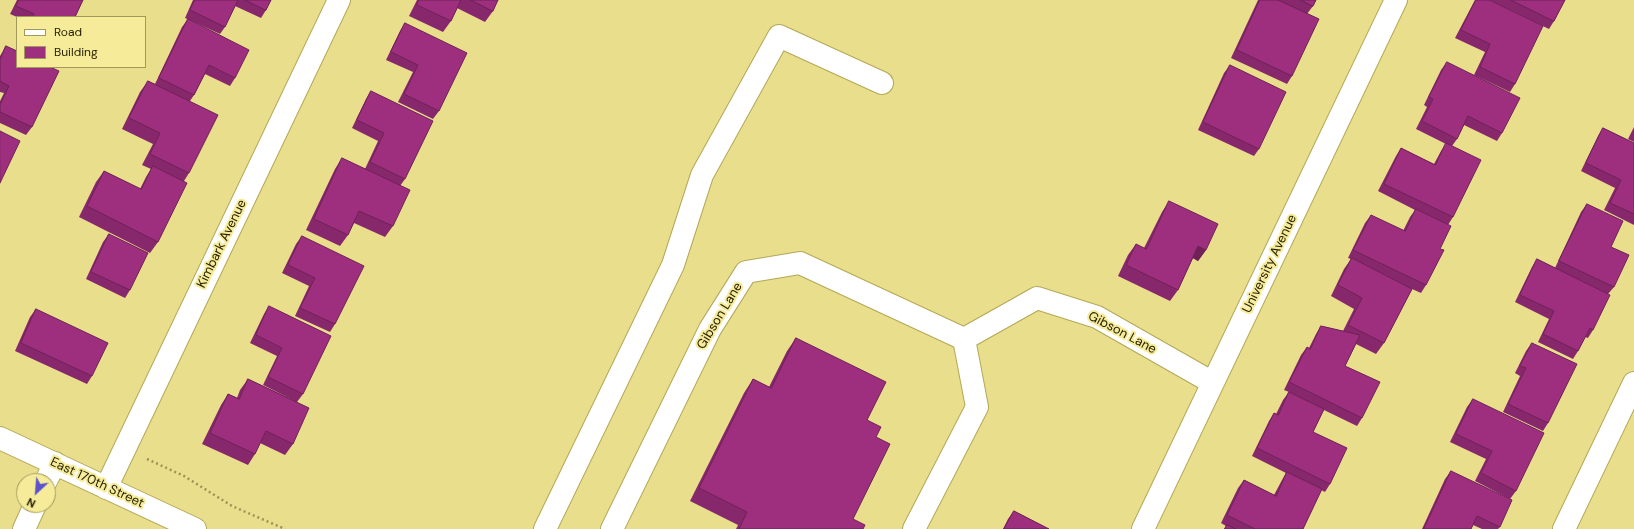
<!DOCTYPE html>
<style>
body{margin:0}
#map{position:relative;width:1634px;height:529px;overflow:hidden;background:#e9de8c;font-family:"DM Sans",sans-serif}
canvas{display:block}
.legend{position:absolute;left:16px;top:16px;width:130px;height:52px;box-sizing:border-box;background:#f6eb99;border:1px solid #a1995c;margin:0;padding:5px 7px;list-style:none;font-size:12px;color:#221d00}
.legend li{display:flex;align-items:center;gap:8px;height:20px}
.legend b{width:20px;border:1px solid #a1995c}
.north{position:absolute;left:16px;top:473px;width:40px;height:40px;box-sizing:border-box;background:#f6eb99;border:1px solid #a1995c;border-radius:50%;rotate:206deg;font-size:11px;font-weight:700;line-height:16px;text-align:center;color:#221d00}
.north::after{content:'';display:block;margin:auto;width:14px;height:18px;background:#5c53cb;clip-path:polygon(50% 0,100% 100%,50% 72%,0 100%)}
</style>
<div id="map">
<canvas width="1634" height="529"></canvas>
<ul class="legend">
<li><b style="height:5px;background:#fff"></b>Road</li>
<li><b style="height:11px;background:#9e2f7e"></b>Building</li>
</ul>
<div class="north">N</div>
</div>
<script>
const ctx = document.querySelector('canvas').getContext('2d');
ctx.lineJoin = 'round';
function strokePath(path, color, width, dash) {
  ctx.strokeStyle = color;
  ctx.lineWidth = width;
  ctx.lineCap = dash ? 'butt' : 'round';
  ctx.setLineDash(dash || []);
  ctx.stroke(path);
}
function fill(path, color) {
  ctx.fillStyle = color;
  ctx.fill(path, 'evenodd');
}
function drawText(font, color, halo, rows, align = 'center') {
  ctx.font = font + ' "DM Sans",sans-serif';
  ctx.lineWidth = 4;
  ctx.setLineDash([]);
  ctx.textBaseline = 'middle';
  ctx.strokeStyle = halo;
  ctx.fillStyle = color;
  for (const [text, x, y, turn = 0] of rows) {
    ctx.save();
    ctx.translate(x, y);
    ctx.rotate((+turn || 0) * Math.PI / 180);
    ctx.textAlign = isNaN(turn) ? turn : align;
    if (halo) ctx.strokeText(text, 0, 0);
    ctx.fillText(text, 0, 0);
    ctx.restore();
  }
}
const minor = new Path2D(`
 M 964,339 L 1037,298 L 1097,317 L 1213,383
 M 0,438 L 195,529
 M 46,481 L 55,463
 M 106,488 L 339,0
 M 24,529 L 35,505
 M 545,529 L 673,265 L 702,175 L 779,36 L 882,83
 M 612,529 L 710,329 L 746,272 L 800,263 L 964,339 L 977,407 L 914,529
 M 1143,529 L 1396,0
 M 1564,529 L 1634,383`);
strokePath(minor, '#b3a857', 24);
strokePath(new Path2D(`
 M 147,459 L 184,476 L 232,506 L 285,529`), '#9c9355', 2.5, [2, 3]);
strokePath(minor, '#fff', 22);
fill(new Path2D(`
 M 17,0 L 83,0 L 75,17 L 17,17 L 10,14 Z
 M 193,0 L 271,0 L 266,10 L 261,18 L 235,6 L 225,27 L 220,34 L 185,18 Z
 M 417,0 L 498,0 L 493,11 L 485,22 L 457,8 L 451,21 L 443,32 L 409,16 Z
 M 1258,0 L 1316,0 L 1313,6 L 1307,14 L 1292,76 L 1287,84 L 1231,58 Z
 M 1475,0 L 1489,0 L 1515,84 L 1510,92 L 1474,75 L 1485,52 L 1455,38 Z
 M 1489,0 L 1565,0 L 1554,21 L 1549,29 Z
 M 188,19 L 235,78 L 230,86 L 205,74 L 194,95 L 190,101 L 189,173 L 184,181 L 158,242 L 150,253 L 79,217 L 96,182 L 104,171 L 140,189 L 146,177 L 151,169 L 142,165 L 153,144 L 122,129 L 140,92 L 148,81 L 155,84 L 182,27 Z
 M 405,23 L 439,111 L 433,119 L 398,102 L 413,72 L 386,60 L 400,31 Z
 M 6,46 L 32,127 L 26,135 L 0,123 L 0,101 L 4,93 L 0,92 L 0,56 Z
 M 1447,62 L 1502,133 L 1497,141 L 1464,125 L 1457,139 L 1452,146 L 1453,217 L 1448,225 L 1426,285 L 1421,293 L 1412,289 L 1384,343 L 1376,354 L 1356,344 L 1345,366 L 1362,418 L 1357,426 L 1324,410 L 1313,432 L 1330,484 L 1325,492 L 1321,490 L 1303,529 L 1224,529 L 1226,526 L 1221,523 L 1238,488 L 1244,480 L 1274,495 L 1282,480 L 1286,473 L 1252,456 L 1269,421 L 1274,413 L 1276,414 L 1283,400 L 1289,392 L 1284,390 L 1301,355 L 1307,347 L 1309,348 L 1316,334 L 1321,326 L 1343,331 L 1354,309 L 1331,296 L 1344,269 L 1351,259 L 1348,258 L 1365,223 L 1371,215 L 1403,231 L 1410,217 L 1415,210 L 1378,191 L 1396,156 L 1401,148 L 1434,164 L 1441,151 L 1446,144 L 1416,129 L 1427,107 L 1424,105 L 1441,70 Z
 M 1230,65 L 1259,149 L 1254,156 L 1198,130 L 1224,73 Z
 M 371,91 L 405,179 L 400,186 L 393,226 L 385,237 L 354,223 L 348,235 L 340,246 L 306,230 L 335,169 L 342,158 L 365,169 L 378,141 L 352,128 L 366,99 Z
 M 1634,127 L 1634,142 L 1628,139 Z
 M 1603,128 L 1634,143 L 1634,225 L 1604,210 L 1615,188 L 1581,171 L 1598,136 Z
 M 1169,201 L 1206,250 L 1198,261 L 1193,258 L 1178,290 L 1170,301 L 1118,276 L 1128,255 L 1136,244 L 1144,248 L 1162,212 Z
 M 1587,204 L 1611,247 L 1614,287 L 1608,294 L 1593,330 L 1588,338 L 1585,337 L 1578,351 L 1573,359 L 1538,342 L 1549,319 L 1515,302 L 1532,267 L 1537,259 L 1555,268 L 1581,212 Z
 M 109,234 L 130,290 L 125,298 L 86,279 L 103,242 Z
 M 302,236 L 335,324 L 330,332 L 295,316 L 309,286 L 282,273 L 296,244 Z
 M 269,306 L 303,394 L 297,402 L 293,444 L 285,455 L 260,443 L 255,454 L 248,465 L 202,444 L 221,405 L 228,394 L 237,398 L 240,390 L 248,379 L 295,401 L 263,385 L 277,356 L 250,343 L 264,314 Z
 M 36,309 L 92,376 L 87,384 L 15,351 L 30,317 Z
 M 796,338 L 867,420 L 876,437 L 853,519 L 863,529 L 736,529 L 738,525 L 690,501 L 744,393 L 753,379 L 769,387 L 787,351 Z
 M 1532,343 L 1548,423 L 1543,431 L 1503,412 L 1520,376 L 1515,373 L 1526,351 Z
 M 1473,399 L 1516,491 L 1510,499 L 1475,481 L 1486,459 L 1450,442 L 1467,407 Z
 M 1451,471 L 1500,527 L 1498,529 L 1482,529 L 1473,525 L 1471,529 L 1422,529 L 1445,479 Z
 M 1014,511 L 1049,529 L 1003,529 L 1008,519 Z`), '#88286c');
fill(new Path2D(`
 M 1198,246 L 1206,250 L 1198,261 L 1191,257 Z`), '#6f2158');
const building = new Path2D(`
 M 19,0 L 83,0 L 75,17 L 33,17 L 34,14 L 16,6 Z
 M 195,0 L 238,0 L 225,27 L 190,10 Z
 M 245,0 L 271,0 L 266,10 Z
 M 419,0 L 461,0 L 451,21 L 417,5 Z
 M 471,0 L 498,0 L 493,11 Z
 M 1260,0 L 1278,0 L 1319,19 L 1292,76 L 1237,50 Z
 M 1301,0 L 1316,0 L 1313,6 Z
 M 1476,0 L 1489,0 L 1543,26 L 1515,84 L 1480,67 L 1490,44 L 1461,30 Z
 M 1511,0 L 1565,0 L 1554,21 Z
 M 188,19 L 249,50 L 235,78 L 209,65 L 194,95 L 159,78 Z
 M 405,23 L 467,53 L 439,111 L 404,94 L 418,65 L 391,52 Z
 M 6,46 L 17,51 L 17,67 L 50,67 L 59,71 L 32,127 L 0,112 L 0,105 L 9,86 L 0,81 L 0,60 Z
 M 1447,62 L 1520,98 L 1502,133 L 1468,116 L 1457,139 L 1422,121 L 1433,99 L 1429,97 Z
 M 1230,65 L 1286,92 L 1259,149 L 1203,122 Z
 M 148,81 L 218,115 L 189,173 L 150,154 L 160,133 L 129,118 Z
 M 371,91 L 433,121 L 405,179 L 370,162 L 384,133 L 357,120 Z
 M 1603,128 L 1634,143 L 1634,214 L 1610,203 L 1621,180 L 1586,163 Z
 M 0,131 L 20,141 L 0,183 Z
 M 1446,143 L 1481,160 L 1453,217 L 1384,184 L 1401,148 L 1435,165 Z
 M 342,158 L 410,190 L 393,226 L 359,211 L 348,235 L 314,219 Z
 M 153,166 L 187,183 L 158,242 L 87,206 L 104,171 L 141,189 Z
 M 1169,201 L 1218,224 L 1206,250 L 1198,246 L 1178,290 L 1126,265 L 1136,244 L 1146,249 Z
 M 1587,204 L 1623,221 L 1611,247 L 1629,255 L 1614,287 L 1559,261 Z
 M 1416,209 L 1451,226 L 1440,249 L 1444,250 L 1426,285 L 1353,250 L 1371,215 L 1405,231 Z
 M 109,234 L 148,253 L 130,290 L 91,272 Z
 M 302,236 L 364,266 L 335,324 L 300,308 L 315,278 L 288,265 Z
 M 1352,258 L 1412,289 L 1384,343 L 1348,325 L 1362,298 L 1338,285 Z
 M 1537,259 L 1610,295 L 1593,330 L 1590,328 L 1578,351 L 1543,334 L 1554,311 L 1520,295 Z
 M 269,306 L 331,336 L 303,394 L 268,377 L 282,348 L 256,335 Z
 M 36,309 L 108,343 L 92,376 L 21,343 Z
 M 1321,326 L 1360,335 L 1345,366 L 1380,382 L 1362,418 L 1289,382 L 1307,347 L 1310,349 Z
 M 796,338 L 886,382 L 867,420 L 881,427 L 876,437 L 890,444 L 853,519 L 865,525 L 863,529 L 739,529 L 747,512 L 699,488 L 753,379 L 771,388 Z
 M 1532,343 L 1577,364 L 1548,423 L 1508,404 L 1526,368 L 1520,366 Z
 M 248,379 L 309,408 L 293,444 L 266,431 L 255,454 L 210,433 L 228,394 L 239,399 Z
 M 1289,392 L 1324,409 L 1313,432 L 1347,448 L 1330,484 L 1257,448 L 1274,413 L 1278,415 Z
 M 1473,399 L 1544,433 L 1516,491 L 1481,473 L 1492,451 L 1456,434 Z
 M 1451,471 L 1512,500 L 1500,527 L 1477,516 L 1471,529 L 1424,529 Z
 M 1287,472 L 1322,489 L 1303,529 L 1255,529 L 1227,515 L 1244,480 L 1276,496 Z
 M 1014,511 L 1049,529 L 1004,529 Z
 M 1227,525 L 1236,529 L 1225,529 Z`);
fill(building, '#9e2f7e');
strokePath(building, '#6f2158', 1);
drawText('13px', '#221d00', '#f6eb99', [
 ["Kimbark Avenue",222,244,-64],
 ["University Avenue",1270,264,-64],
 ["Gibson Lane",720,316,-59],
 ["Gibson Lane",1122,333,28],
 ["East 170th Street",97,483,25]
]);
</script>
